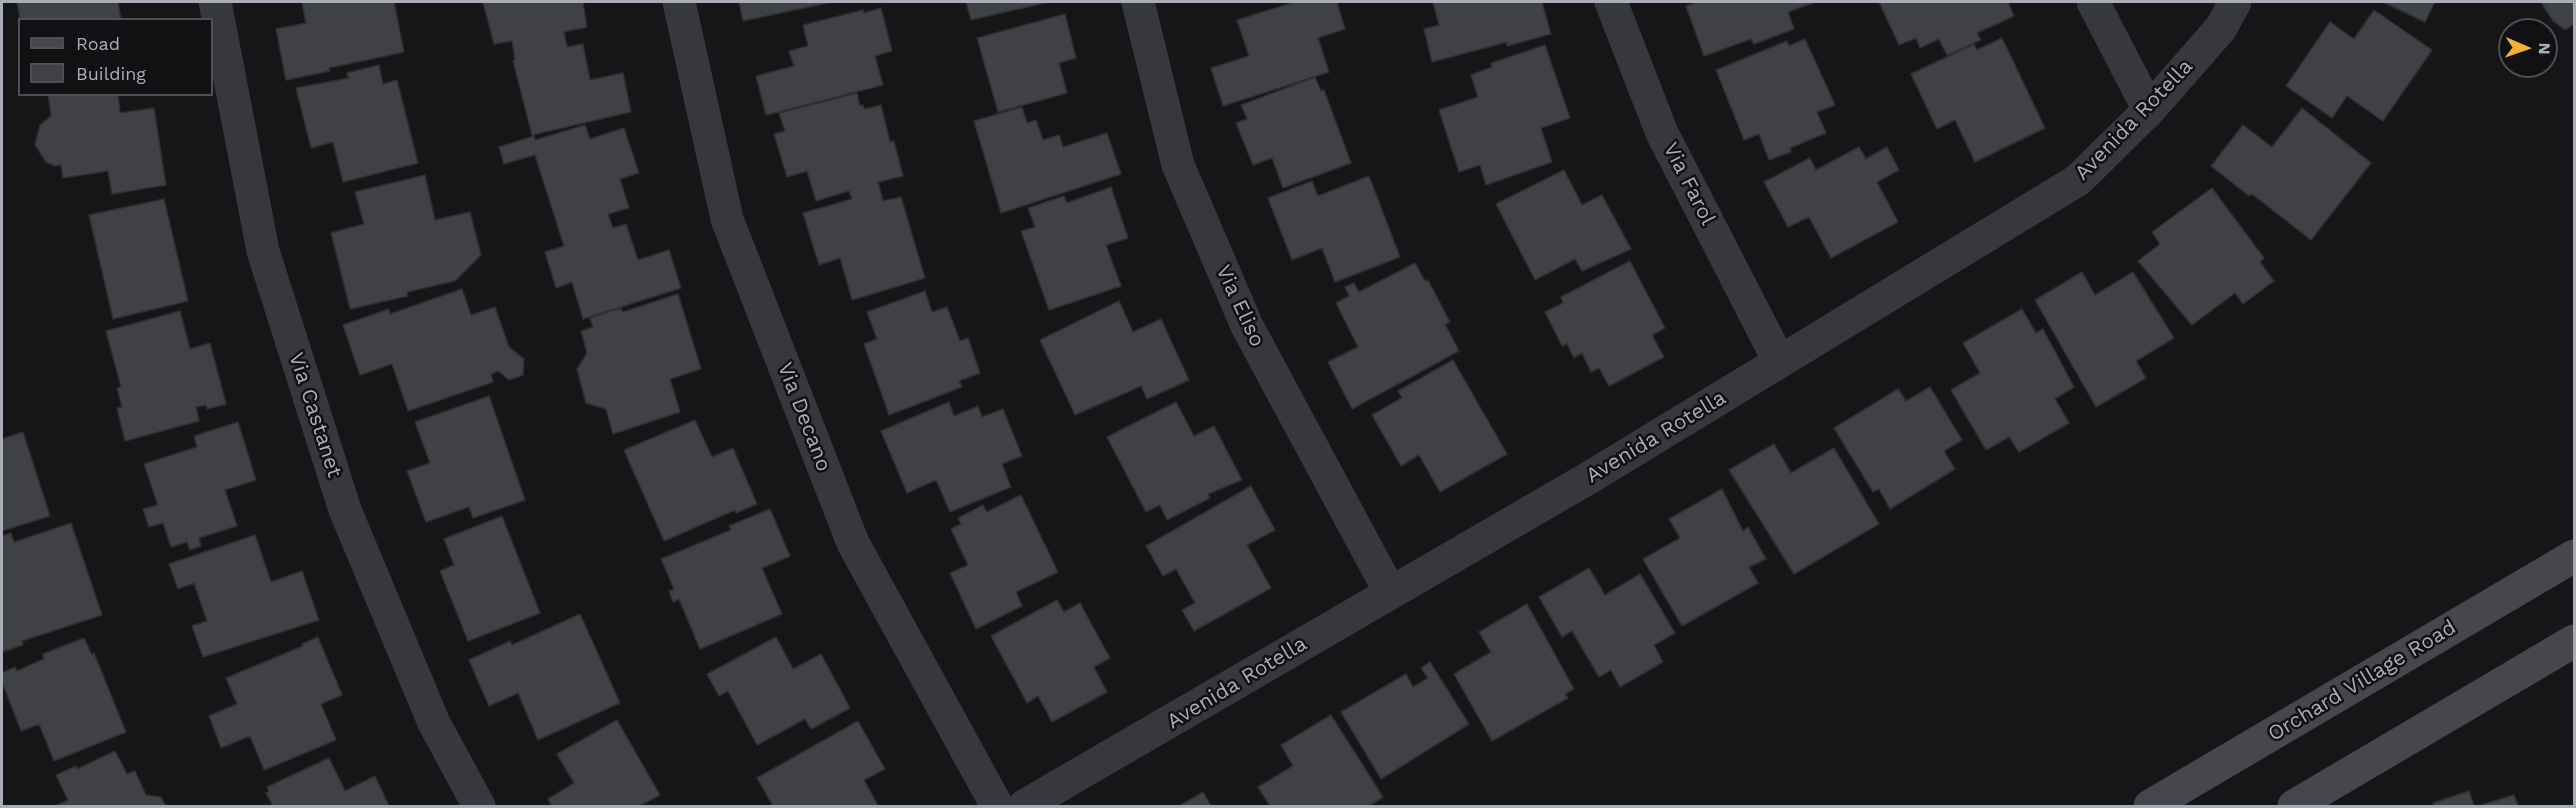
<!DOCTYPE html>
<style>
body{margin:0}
#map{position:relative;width:2576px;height:808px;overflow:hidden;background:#161618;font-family:"Work Sans",sans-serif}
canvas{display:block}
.frame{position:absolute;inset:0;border:3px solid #a8adb8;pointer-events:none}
.legend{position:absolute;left:18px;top:18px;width:195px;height:78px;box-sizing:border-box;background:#111113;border:2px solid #4d4f55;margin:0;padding:8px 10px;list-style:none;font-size:18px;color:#a8adb8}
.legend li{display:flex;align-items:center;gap:12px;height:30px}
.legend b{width:30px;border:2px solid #4d4f55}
.north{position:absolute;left:2498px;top:18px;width:60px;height:60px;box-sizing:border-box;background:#111113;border:2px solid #4d4f55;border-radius:50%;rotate:92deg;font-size:16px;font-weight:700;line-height:24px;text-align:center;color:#a8adb8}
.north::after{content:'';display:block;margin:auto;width:21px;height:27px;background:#f2b134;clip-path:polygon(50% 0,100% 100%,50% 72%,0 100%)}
</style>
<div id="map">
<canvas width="2576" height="808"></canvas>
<div class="frame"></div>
<ul class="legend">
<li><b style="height:8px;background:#45474d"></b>Road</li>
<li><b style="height:16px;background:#404145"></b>Building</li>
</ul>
<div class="north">N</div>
</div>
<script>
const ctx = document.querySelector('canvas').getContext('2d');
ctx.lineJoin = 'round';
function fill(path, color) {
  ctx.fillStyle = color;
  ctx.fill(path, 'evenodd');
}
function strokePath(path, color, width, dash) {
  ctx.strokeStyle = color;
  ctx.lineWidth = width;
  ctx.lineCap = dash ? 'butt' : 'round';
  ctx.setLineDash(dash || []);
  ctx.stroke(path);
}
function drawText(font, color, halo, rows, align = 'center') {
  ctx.font = font + ' "Work Sans",sans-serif';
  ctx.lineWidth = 5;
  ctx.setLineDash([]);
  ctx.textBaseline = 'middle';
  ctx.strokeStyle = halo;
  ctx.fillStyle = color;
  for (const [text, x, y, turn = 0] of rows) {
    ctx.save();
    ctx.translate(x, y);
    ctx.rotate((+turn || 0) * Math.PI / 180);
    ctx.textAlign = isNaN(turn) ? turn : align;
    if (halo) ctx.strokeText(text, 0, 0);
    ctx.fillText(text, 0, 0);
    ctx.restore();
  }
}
const building = new Path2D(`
 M 17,2 L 118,2 L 121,20 L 20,20 Z
 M 302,2 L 394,2 L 404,52 L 329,68 L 330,71 L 286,80 L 276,29 L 306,23 Z
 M 483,2 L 583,2 L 587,27 L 564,32 L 567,47 L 583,44 L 590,80 L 623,73 L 631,112 L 532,135 L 513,61 L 515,60 L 512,41 L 494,44 Z
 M 739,2 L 832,2 L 743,21 Z
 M 966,2 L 1049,2 L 971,20 Z
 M 1295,2 L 1337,2 L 1345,29 L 1318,38 L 1329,72 L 1223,106 L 1211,68 L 1249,56 L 1237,20 Z
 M 1433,2 L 1542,2 L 1551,34 L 1507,46 L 1507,42 L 1432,62 L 1424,29 L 1439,25 Z
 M 1699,2 L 1815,2 L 1788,12 L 1794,29 L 1754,44 L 1751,39 L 1704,56 L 1686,6 Z
 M 1879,2 L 2008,2 L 2014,16 L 1977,33 L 1981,40 L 1947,55 L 1939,39 L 1920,48 L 1916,38 L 1899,45 Z
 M 2383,2 L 2435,2 L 2425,22 Z
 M 2541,2 L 2574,2 L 2574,24 L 2565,30 L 2553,21 Z
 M 881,8 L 892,51 L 875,56 L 883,85 L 766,115 L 756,76 L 794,66 L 789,51 L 808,46 L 803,25 L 863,10 L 864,13 Z
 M 2374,10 L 2432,50 L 2383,121 L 2347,96 L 2332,118 L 2286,86 L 2330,22 L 2354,39 Z
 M 1065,14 L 1076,58 L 1059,63 L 1067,93 L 998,112 L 977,38 Z
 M 2002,38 L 2045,128 L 1975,162 L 1955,120 L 1937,129 L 1911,74 L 1974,44 L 1977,50 Z
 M 1805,39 L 1835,105 L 1817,112 L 1826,133 L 1790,148 L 1791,152 L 1769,160 L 1759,134 L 1744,140 L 1716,70 L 1787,41 L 1789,46 Z
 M 1545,45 L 1570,118 L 1541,128 L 1552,162 L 1486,185 L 1480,165 L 1459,172 L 1439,110 L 1478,97 L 1471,75 L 1492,67 L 1491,63 Z
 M 379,65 L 383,84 L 397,80 L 418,163 L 343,182 L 333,142 L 311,148 L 296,88 L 349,78 L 347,73 Z
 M 1315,77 L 1321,91 L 1324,90 L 1351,163 L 1283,188 L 1272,158 L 1253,165 L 1236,123 L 1247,119 L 1241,105 Z
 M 857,93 L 860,106 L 863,105 L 864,109 L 881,105 L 890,142 L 894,141 L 903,176 L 878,182 L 883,201 L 901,197 L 925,278 L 852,300 L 840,258 L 819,265 L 803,213 L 852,199 L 849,191 L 816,201 L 807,171 L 787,177 L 774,134 L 785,131 L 779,113 Z
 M 48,94 L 118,94 L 120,113 L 154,108 L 166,185 L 112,194 L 108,171 L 63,178 L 61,165 L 55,166 L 46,162 L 35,145 L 40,125 L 51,116 Z
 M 1022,107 L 1027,123 L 1036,120 L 1043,140 L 1059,135 L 1063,147 L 1107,133 L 1121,174 L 1001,213 L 974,121 Z
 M 2302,108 L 2371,163 L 2311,240 L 2252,194 L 2249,196 L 2211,166 L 2243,125 L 2272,147 Z
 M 585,125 L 590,139 L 624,128 L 639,173 L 620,179 L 629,208 L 608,214 L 613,228 L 626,224 L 638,260 L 669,250 L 681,288 L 583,319 L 572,282 L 556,288 L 545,252 L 564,246 L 535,155 L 504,164 L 499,147 L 534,136 L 535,140 Z
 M 1859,147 L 1866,159 L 1887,147 L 1899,170 L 1877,182 L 1898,222 L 1831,258 L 1809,217 L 1788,227 L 1764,182 L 1810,158 L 1816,170 Z
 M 1564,170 L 1582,205 L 1602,195 L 1631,249 L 1582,271 L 1575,259 L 1535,280 L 1496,204 Z
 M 425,175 L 435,220 L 470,212 L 481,255 L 455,281 L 407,292 L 408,296 L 350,309 L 331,233 L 364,224 L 355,192 Z
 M 1369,176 L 1400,257 L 1335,282 L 1322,248 L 1292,260 L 1268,198 L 1312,181 L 1318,196 Z
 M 1111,187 L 1128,238 L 1106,245 L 1121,286 L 1049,310 L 1021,231 L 1035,227 L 1028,208 L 1064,196 L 1067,203 Z
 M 2212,188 L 2264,258 L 2260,262 L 2274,281 L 2243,304 L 2235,293 L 2192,325 L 2138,261 L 2160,244 L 2152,232 Z
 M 164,199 L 188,301 L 113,319 L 89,215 Z
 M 1630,261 L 1665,328 L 1652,335 L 1664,357 L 1609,386 L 1599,368 L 1591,372 L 1582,353 L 1574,358 L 1567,344 L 1562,346 L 1545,312 L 1563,303 L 1561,297 Z
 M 1415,263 L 1425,281 L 1428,280 L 1450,322 L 1445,324 L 1459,351 L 1352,409 L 1328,362 L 1358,347 L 1336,303 L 1349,296 L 1345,287 L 1354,283 L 1359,292 Z
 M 2082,272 L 2095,295 L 2133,272 L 2174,338 L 2136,361 L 2146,378 L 2096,407 L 2035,300 Z
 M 462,289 L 471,315 L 495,307 L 509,347 L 524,359 L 523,375 L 509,380 L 498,371 L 491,374 L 493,382 L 408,411 L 392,364 L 360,375 L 343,325 L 389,309 L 390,314 Z
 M 925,291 L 932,312 L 947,307 L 960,341 L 968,338 L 980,373 L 959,381 L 962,387 L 889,415 L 864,344 L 877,339 L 867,312 Z
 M 678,294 L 701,369 L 670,379 L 680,412 L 613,434 L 606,409 L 586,403 L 577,369 L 587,353 L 581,331 L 593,327 L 590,318 L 621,308 L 623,312 Z
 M 1119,301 L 1133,332 L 1161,319 L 1189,380 L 1147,399 L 1141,386 L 1075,415 L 1040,340 Z
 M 2022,309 L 2036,333 L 2043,329 L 2074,387 L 2055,399 L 2069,423 L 2019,452 L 2009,437 L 1986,450 L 1951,390 L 1980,373 L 1963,343 Z
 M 180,311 L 190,349 L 210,343 L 226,404 L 207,409 L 206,405 L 196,407 L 199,421 L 125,441 L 117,408 L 122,407 L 117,388 L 121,387 L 106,331 Z
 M 1453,360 L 1507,454 L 1440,492 L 1419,455 L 1401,466 L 1372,415 L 1402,398 L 1398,391 Z
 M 1930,387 L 1962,440 L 1944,451 L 1955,469 L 1890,509 L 1879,489 L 1873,492 L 1834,428 L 1898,389 L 1906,401 Z
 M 489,396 L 525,500 L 473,518 L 469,507 L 426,522 L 407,471 L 430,463 L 415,422 Z
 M 949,402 L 954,416 L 978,406 L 982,417 L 1003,409 L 1022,456 L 1002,464 L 1011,487 L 950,512 L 936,480 L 907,493 L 881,431 Z
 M 1176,402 L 1194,436 L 1214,426 L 1242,480 L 1208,494 L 1210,498 L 1167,520 L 1160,505 L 1146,512 L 1107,437 Z
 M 695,420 L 712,457 L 733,448 L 757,504 L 736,513 L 735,510 L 664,541 L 624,450 Z
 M 238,422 L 256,480 L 225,490 L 237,526 L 199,538 L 201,546 L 190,550 L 187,542 L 171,547 L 163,523 L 149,527 L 143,509 L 158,505 L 144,464 L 197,447 L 194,436 Z
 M 23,432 L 50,516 L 2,531 L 2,439 Z
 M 1774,444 L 1791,473 L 1834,448 L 1879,524 L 1794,574 L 1729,470 Z
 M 1251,486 L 1275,530 L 1247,545 L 1271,588 L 1194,631 L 1182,610 L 1195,603 L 1176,569 L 1163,576 L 1146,546 Z
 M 1722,489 L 1743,531 L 1748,527 L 1766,559 L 1749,567 L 1758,583 L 1682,626 L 1643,559 L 1680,538 L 1669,519 Z
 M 1021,495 L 1058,572 L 1016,592 L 1022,606 L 976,629 L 950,573 L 968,565 L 951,529 L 961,524 L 958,518 L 983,505 L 987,512 Z
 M 770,509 L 790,556 L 762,568 L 782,614 L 700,649 L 679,599 L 673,602 L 669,591 L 674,589 L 661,559 L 731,530 L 729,526 Z
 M 502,516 L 540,613 L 468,641 L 440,571 L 454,565 L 444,539 Z
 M 71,523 L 102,615 L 22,641 L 23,645 L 2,652 L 2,536 L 11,533 L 14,542 Z
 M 255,535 L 271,582 L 302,571 L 319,620 L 203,657 L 192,626 L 207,621 L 194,583 L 178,589 L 169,564 Z
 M 1589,568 L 1605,595 L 1640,574 L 1675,633 L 1654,645 L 1663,662 L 1620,687 L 1611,670 L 1599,677 L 1572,631 L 1562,637 L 1539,597 Z
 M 1057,600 L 1064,612 L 1080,603 L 1110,658 L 1094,667 L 1107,692 L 1052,722 L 1038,696 L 1027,703 L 991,636 Z
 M 1527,604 L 1574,689 L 1565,694 L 1568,698 L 1492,741 L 1454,674 L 1491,652 L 1479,632 Z
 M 580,614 L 620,703 L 538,740 L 518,693 L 489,706 L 469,660 L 510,641 L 512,645 Z
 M 318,637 L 342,695 L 321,704 L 336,740 L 264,770 L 250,736 L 221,748 L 209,716 L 237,704 L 226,678 L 303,646 L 302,644 Z
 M 776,637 L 793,669 L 821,654 L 850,708 L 811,729 L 805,719 L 757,745 L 728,691 L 719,696 L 707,674 Z
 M 84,638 L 92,655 L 94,653 L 126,732 L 54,761 L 39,724 L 21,731 L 2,682 L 2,673 L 15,667 L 17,671 L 44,659 L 43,654 Z
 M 1430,662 L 1469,724 L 1381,779 L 1341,712 L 1406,674 L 1413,687 L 1428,678 L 1421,668 Z
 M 1331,715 L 1383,797 L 1369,806 L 1270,806 L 1258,787 L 1293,766 L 1281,745 Z
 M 617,720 L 660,795 L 639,806 L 552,806 L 548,799 L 574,783 L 557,754 Z
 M 858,721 L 885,769 L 864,780 L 878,806 L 773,806 L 757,778 Z
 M 115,751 L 127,774 L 135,771 L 146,795 L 161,797 L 166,806 L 56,806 L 68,800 L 56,775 L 76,766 L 77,769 Z
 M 329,758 L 345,791 L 375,776 L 389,806 L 273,806 L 266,793 L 269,791 L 267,787 Z
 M 2469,791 L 2474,806 L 2435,806 L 2433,803 Z
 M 1203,792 L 1211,806 L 1179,806 Z
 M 2514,795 L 2518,806 L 2478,806 Z`);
fill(building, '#404145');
strokePath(building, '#303034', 1.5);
strokePath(new Path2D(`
 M 215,2 L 263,251 L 345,510 L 434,723 L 479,806
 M 679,2 L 727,219 L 853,543 L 997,806
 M 1138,2 L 1178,165 L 1247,326 L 1390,592
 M 1611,2 L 1662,133 L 1779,361
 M 2093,2 L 2149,110
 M 1024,806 L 1592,476 L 2078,180 L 2149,110 L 2221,28 L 2235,2`), '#37383d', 33);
strokePath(new Path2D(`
 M 2150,806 L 2574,556
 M 2294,806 L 2574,641`), '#45474d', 33);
drawText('21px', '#a8adb8', '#111113', [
 ["Avenida Rotella",2134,120,-46],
 ["Via Farol",1689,184,63],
 ["Via Eliso",1240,306,65],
 ["Via Castanet",315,415,72],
 ["Via Decano",804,417,69],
 ["Avenida Rotella",1656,437,-31],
 ["Orchard Village Road",2362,681,-31],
 ["Avenida Rotella",1237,683,-31]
]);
</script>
